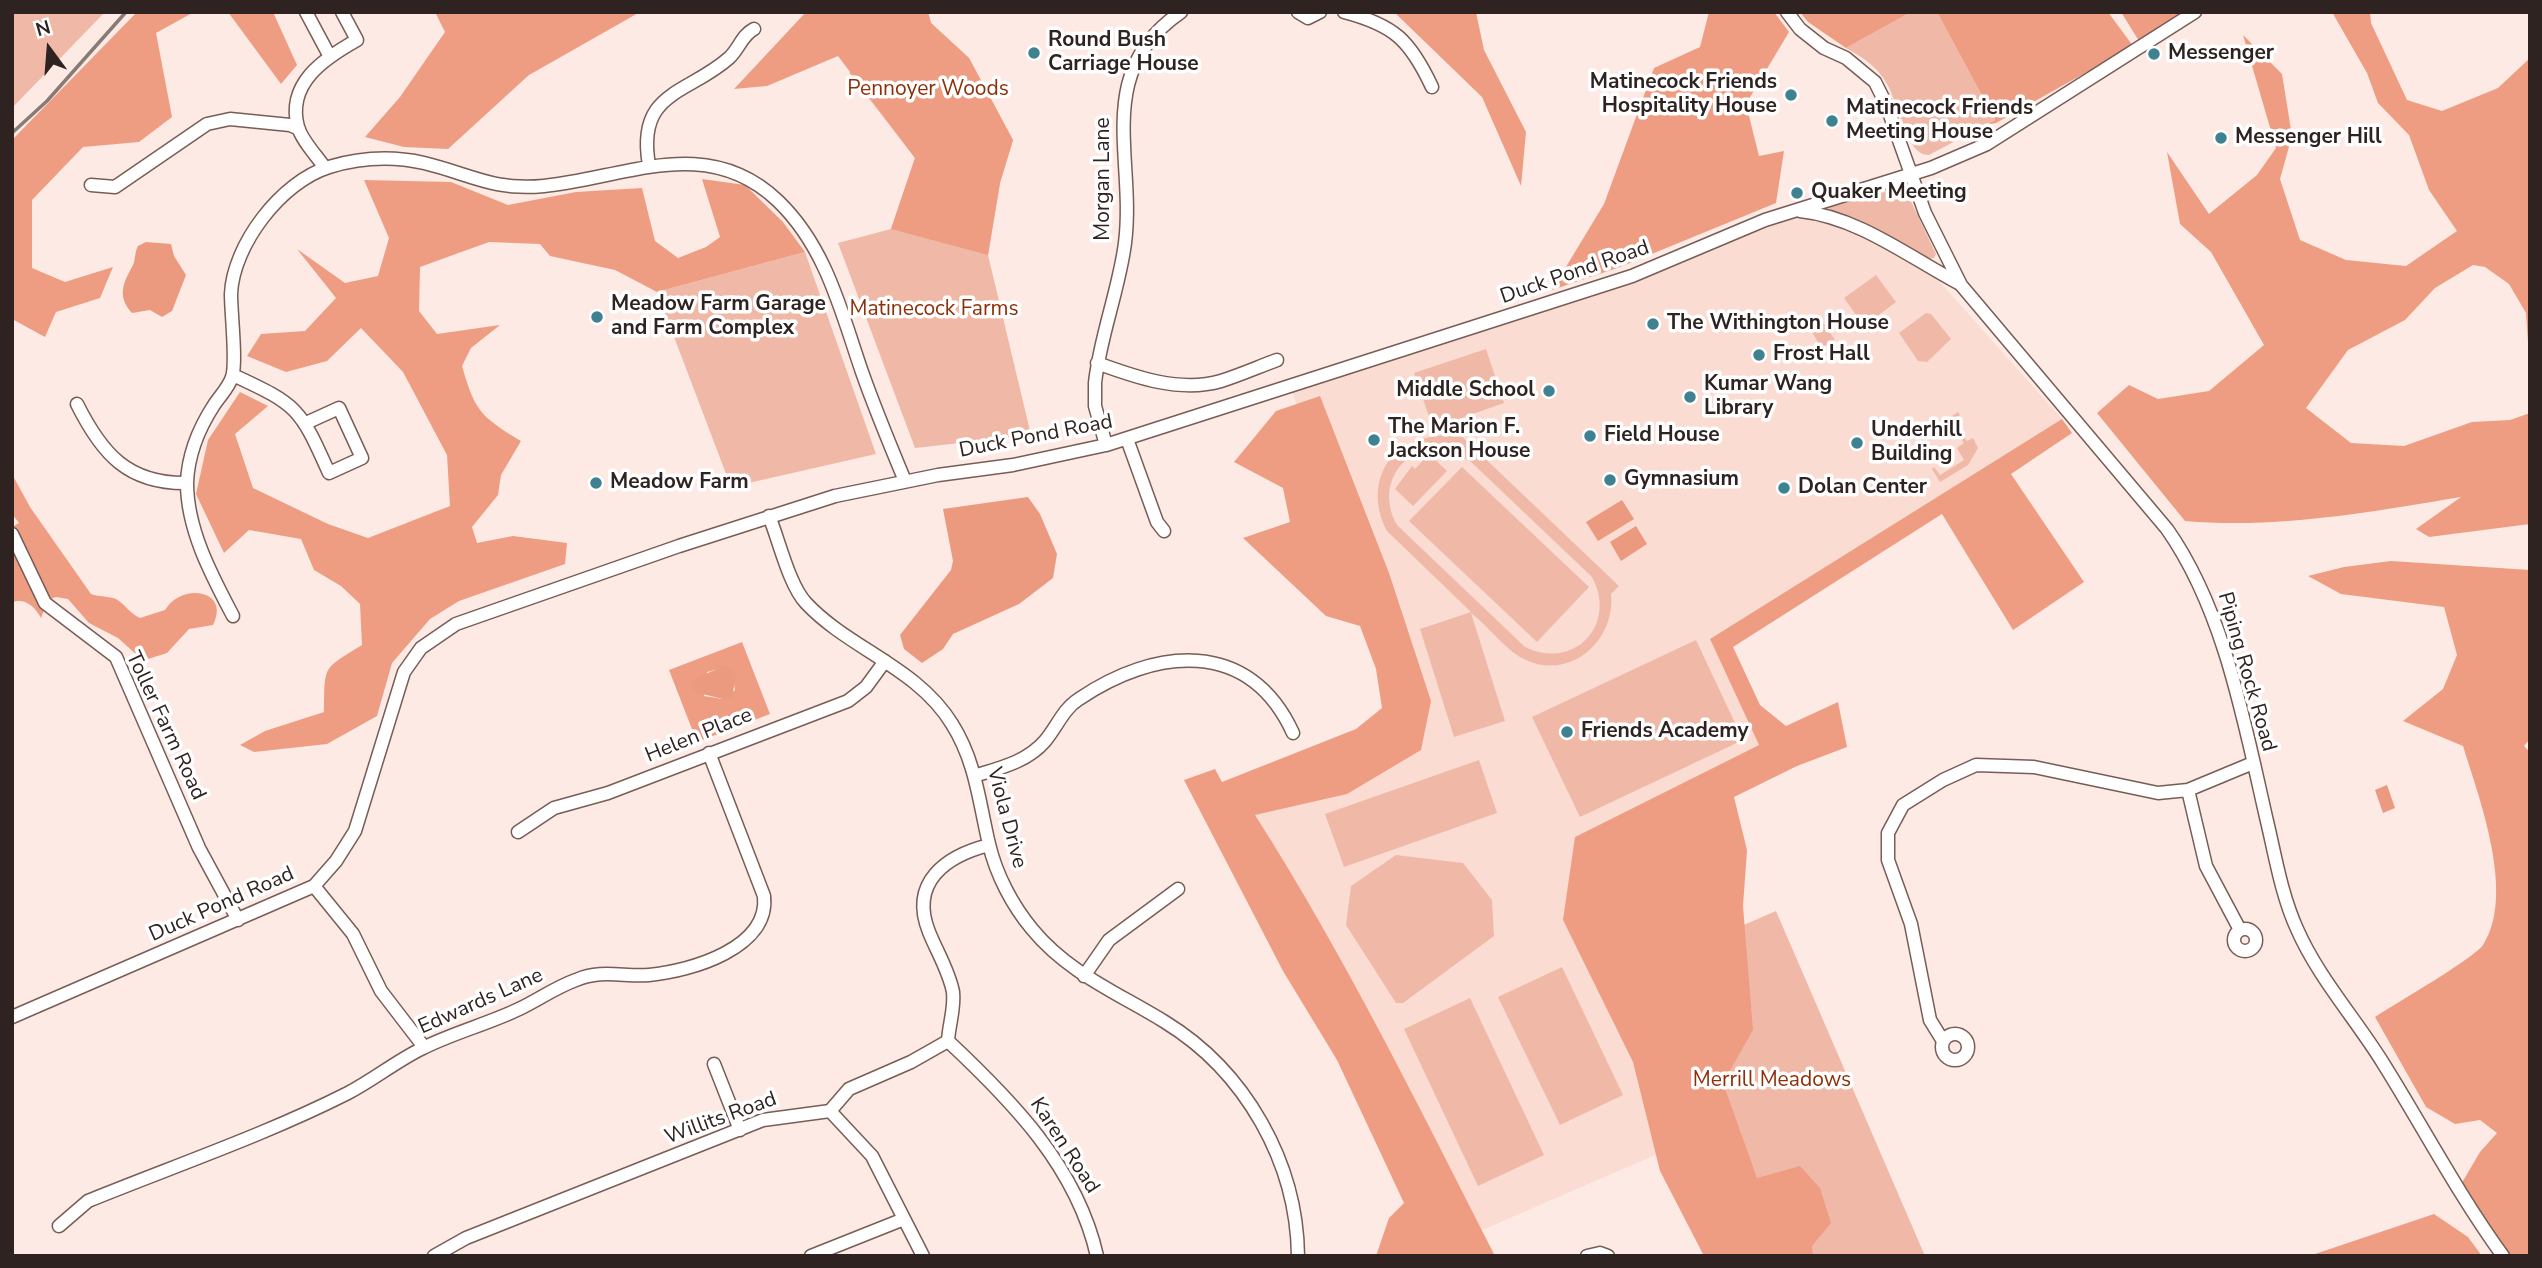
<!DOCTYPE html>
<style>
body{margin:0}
#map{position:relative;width:2542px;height:1268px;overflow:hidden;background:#fdeae4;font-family:"Nunito Sans",sans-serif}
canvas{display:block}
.frame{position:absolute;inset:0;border:14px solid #2e2320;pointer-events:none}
.north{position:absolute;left:14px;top:14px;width:70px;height:70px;-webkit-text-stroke:5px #fff;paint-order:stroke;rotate:344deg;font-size:19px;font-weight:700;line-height:28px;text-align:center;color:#2e2320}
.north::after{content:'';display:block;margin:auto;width:24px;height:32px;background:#2e2320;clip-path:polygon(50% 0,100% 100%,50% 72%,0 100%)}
</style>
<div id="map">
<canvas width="2542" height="1268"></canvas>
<div class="frame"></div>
<div class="north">N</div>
</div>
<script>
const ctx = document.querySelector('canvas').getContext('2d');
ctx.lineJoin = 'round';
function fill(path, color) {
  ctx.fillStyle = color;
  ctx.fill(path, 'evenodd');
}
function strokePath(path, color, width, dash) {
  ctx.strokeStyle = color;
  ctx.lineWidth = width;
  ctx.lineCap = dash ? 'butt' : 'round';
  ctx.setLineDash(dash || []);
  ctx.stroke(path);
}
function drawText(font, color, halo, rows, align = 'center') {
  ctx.font = font + ' "Nunito Sans",sans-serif';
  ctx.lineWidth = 7;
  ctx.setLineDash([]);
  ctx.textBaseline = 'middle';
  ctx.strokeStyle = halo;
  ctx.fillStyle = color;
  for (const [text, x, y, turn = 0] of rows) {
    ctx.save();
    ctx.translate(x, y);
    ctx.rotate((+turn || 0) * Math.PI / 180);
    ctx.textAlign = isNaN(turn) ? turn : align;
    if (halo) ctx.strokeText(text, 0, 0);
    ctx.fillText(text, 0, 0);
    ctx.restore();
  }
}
fill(new Path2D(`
 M 1793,215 L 1815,218 L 1849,229 L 1939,281 L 2062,419 L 1710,639 L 1759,745 L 1575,837 L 1685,1142 L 1441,1248 L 1199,795 L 1358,733 L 1404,699 L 1292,392 L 1638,278 Z`), '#fbdcd2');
fill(new Path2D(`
 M 12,12 L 105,12 L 12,108 Z
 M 928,12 L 931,23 L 969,58 L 1013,140 L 1000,183 L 988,255 L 1031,435 L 915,448 L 838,243 L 891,229 L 915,158 L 849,73 Z
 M 1911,12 L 1937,12 L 1995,120 L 1929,155 C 1906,156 1898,102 1887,84 C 1878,67 1862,57 1846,48 Z
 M 1892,184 L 1901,186 L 1907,193 L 1936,254 L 1934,258 L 1927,259 L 1826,207 Z
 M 805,252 L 876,454 L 731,487 L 657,292 Z
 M 1876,275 L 1896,302 L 1864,326 L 1844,298 Z
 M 1926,313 L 1931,314 L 1951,339 L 1927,362 L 1918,361 L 1899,333 Z
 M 1821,319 L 1835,340 L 1821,348 L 1809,326 Z
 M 1486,349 L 1504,403 L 1433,428 L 1414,373 Z
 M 1958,412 L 1960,415 L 1953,420 L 1967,441 L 1973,438 L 1978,448 L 1968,465 L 1940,482 L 1932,469 L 1934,467 L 1940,475 L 1964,460 L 1957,448 L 1964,443 L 1950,421 L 1942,425 L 1941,423 Z
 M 1453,428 L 1619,586 L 1611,594 C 1616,643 1566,684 1520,657 C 1502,646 1488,626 1471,613 L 1505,721 L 1454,737 L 1420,629 L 1471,612 L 1387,531 C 1368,497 1378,453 1418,440 C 1432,435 1442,439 1453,428 ZM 1443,448 L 1470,461 L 1592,577 C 1618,625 1574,671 1525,647 L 1397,525 C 1376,487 1400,447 1443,448 Z
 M 1429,454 L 1447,471 L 1413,506 L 1395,489 L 1412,466 L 1415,469 Z
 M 1462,467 L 1589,587 L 1537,642 L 1409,521 Z
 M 1696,640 L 1743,740 L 1580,817 L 1532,717 Z
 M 1479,760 L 1497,813 L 1344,867 L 1325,814 Z
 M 1396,855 L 1463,863 L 1492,900 L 1494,936 L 1403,1003 L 1396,1003 L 1346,925 L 1351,886 Z
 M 1776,911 L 1925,1256 L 1769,1256 L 1645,968 Z
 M 1562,967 L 1623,1095 L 1560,1125 L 1498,997 Z
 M 1470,998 L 1544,1155 L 1478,1186 L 1404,1029 Z`), '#f0b9a7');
fill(new Path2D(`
 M 137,12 L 194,12 L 156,33 L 172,117 L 139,142 L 83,147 L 32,200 L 32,268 L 65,282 L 113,267 L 100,298 L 56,312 L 45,337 L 12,319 L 12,140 Z
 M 228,12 L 273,12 L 297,65 L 281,84 Z
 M 435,12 L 640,12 L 529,75 L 448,149 L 404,147 L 365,137 L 400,97 L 445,32 Z
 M 806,12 L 928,12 L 931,23 L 969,58 L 1013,140 L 1000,183 L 988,255 L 891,229 L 915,158 L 838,56 L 767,86 L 734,89 Z
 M 1394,12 L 1476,12 L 1484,50 L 1526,132 L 1521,186 L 1482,97 Z
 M 1709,12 L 1774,12 L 1789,32 L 1746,104 L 1759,156 L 1784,151 L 1776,203 L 1620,267 L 1552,290 L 1604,204 L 1654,68 L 1700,47 Z
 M 1800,12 L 1911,12 L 1846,48 L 1808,22 Z
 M 1937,12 L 2108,12 L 2133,46 L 1996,123 L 1986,125 L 1995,120 Z
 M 2121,12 L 2182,12 L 2139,41 Z
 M 2332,12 L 2370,12 L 2371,23 L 2407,100 L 2442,111 L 2498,88 L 2530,58 L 2530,371 L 2526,313 L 2509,284 L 2485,267 L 2473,265 L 2435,288 L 2405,320 L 2348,350 L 2306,408 L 2351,443 L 2404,446 L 2472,422 L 2510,420 L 2530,413 L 2530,524 L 2429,537 L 2416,529 L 2461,497 C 2371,512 2277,529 2185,521 L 2097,413 L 2129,385 L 2158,399 L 2209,391 L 2264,345 L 2211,252 L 2180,224 L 2167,152 L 2209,214 L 2257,175 L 2276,148 L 2243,35 L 2282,74 L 2292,136 L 2280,179 L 2300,240 L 2346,260 L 2406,266 L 2457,231 L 2429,190 L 2409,135 L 2378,103 L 2367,73 Z
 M 702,179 L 745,185 L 783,222 L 805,252 L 657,292 L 615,270 L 550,256 L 540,244 L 489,242 L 420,267 L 419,311 L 437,334 L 500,325 L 471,348 L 462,366 C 475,411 480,416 521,441 L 501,475 L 498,495 L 472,527 L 477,543 L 513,536 L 567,543 L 565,564 L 459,601 L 430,619 L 392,663 L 377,716 L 327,744 L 254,752 L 240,745 L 265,731 L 324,712 C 325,664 322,670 362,645 L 360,604 L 341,586 L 314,570 L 301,539 L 249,530 L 224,553 L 196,494 L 208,440 L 240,392 L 268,406 L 235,434 L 253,488 L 328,524 L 368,538 L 450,506 L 447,455 L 403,372 L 361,328 L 327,361 L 286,372 L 247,356 L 261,334 L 305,331 L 336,298 L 297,249 L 345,283 L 378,276 L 389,238 L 364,180 L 451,182 L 508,205 L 576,192 L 642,188 L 655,241 L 678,258 L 706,247 L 720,237 Z
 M 1320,396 L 1389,573 L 1431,701 L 1421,750 L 1347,794 L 1255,815 C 1345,956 1419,1107 1495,1256 L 1376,1256 L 1389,1218 L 1404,1203 L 1337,1060 L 1283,971 L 1184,780 L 1215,769 L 1222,782 L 1356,729 L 1382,708 L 1376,669 L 1360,626 L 1326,616 L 1243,538 L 1290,522 L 1283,488 L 1234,462 L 1276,411 Z
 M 2062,419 L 2072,433 L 2011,474 L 2084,582 L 2013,630 L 1942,514 L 1733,647 L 1760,705 L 1786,726 L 1838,702 L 1847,747 L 1797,766 L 1734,797 L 1747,850 L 1743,906 L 1753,1030 L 1723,1083 L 1757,1178 L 1800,1166 L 1820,1188 L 1831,1223 L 1812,1246 L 1813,1256 L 1704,1256 L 1660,1171 L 1633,1062 L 1563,920 L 1575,837 L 1759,745 L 1710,639 Z
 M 12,474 L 30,507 L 91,594 C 99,597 109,596 116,599 C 126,605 129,613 140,618 L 165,610 C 182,582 231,590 213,625 L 189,629 L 167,653 L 148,659 L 138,656 L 118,638 L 89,623 L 68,599 L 56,597 L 48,600 L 41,618 C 35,607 26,598 12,602 L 12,527 L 19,523 L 12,514 Z
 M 2391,561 L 2530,570 L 2530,739 L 2524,746 L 2530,752 L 2530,1256 L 2507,1256 L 2460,1186 L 2480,1152 L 2497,1133 L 2480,1120 L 2455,1124 L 2426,1107 L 2375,1017 C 2395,1004 2473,959 2483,945 C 2516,894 2479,798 2463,746 L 2403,721 L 2443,689 L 2457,655 L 2444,607 L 2341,594 L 2308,576 L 2344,567 Z
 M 742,642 L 770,714 L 697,742 L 669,670 ZM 719,669 L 734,684 L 735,690 L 723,699 L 704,696 L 707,672 Z
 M 2434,1214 L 2468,1237 L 2482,1256 L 2309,1256 Z`), '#ef9d82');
fill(new Path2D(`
 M 146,242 L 171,244 L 174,256 L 186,275 L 172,311 L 162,317 L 150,310 L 132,313 C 117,297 123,283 132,267 C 136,261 134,253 138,246 Z
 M 1028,497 L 1040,514 L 1057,554 L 1053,578 L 1019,604 L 953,634 L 943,649 L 922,663 L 904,649 L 900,635 L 951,570 L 953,561 L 943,509 Z
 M 1622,500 L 1634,519 L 1598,541 L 1586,522 Z
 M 1636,526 L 1647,544 L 1621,561 L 1610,542 Z
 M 727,665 L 736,676 L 732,697 L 723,699 L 694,692 L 692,685 L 696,678 Z
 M 2387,785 L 2395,808 L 2383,813 L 2375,790 Z`), '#eb997f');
const minor = new Path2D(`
 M 306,12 L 329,55
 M 1298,12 L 1308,18 L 1320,12
 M 1344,12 C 1394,25 1410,40 1432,87
 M 1787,12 L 1800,29 L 1824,48 L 1846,58 L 1875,82 L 1886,104 L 1925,213 L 1961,285 L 2167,529 C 2224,610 2244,721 2266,817 C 2275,854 2281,894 2297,929 C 2318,977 2355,1018 2383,1063 C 2423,1127 2458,1194 2503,1256
 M 649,165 C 636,91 687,95 729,58 C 739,49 742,35 754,29
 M 325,168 C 317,156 302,141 298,127 C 286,83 325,58 357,40 L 342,12
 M 91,185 L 115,187 L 207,124 L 230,119 L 290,125 L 299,129
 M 1800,211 C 1858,217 1909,257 1960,284
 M 1097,363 C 1135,377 1180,393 1221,381 C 1240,375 1258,367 1277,360
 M 233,375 C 298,405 300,408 329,473 L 362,458 L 339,408 L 306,423
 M 77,404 C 102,454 128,484 187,483
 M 1127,439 L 1157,522 L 1164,531
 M 1106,445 L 1095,406 L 1095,383 C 1100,336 1119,290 1125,243 C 1136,157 1092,73 1181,12
 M 769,516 C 779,540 789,585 806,603 C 849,649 917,667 952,724 C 976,762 979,802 989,844 C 996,874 1012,905 1032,929 C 1068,973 1118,993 1165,1022 C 1245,1071 1297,1162 1298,1256
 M 12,534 L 45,603 L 116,657 L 199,848 L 238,920
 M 233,616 C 212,576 187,530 187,483 C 188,455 199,428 214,405 C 220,396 229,387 232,377 C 237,363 231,314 231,294 C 233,245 281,182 329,167 C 359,158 393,156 424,163 C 470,174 493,191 544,186 C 625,178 707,133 778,201 C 826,247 841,311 862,372 C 875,409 890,445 905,481
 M 974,776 C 1000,768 1027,762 1045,741 C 1057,727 1063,709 1079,699 C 1154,648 1249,637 1293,733
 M 2188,790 L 2206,866 L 2240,930
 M 518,832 L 554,808 L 608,793 L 848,701 L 866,687 L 885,661
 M 314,886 L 353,934 L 381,991 L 424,1047
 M2234 940a11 11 0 1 1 22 0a11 11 0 1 1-22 0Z
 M 1084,976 L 1109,940 L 1178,889
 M 12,1017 L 314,886 L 336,861 L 355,831 L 404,672 L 421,648 L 456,624 L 679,546 L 835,496 L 938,475 L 1013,465 L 1106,445 L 1632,276 L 1765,220 L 1931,168 L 1987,144 L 2195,12
 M1942 1047a13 13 0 1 1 26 0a13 13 0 1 1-26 0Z
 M 948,1041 C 1012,1101 1077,1167 1097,1256
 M 1943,1041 L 1930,1020 L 1911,924 L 1888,860 L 1888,833 L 1903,805 L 1943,780 L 1976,765 L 2034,767 L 2158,793 L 2188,790 L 2253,763
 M 714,1064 L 740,1130
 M 830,1111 L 872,1156 L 923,1256
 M 59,1226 L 88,1201 C 174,1166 265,1135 348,1093 C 373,1080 395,1062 421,1049 C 452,1033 488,1024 519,1009 C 538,1000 556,987 576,980 C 601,969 624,977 649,975 C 691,971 770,948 764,896 L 709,753
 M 434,1256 L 466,1238 L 763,1120 L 830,1111 L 849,1089 L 911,1062 L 948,1041 C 949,1024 955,1008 953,992 C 949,971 937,952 929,932 C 909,882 946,856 989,845
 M 811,1256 L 904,1219
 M 1587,1256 L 1600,1253 L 1608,1256`);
strokePath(minor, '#775d55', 15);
strokePath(minor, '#fff', 12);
strokePath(new Path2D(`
 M 12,133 L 47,101 L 126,12`), '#887a75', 3.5);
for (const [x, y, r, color] of [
 [1034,53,7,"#3e8291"],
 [2154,54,7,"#3e8291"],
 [1791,95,7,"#3e8291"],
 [1832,121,7,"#3e8291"],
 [2221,138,7,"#3e8291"],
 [1797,193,7,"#3e8291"],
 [597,317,7,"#3e8291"],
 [1653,324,7,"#3e8291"],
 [1759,355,7,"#3e8291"],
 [1549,391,7,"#3e8291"],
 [1690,397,7,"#3e8291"],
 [1590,436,7,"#3e8291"],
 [1374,440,7,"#3e8291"],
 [1857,443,7,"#3e8291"],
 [1610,480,7,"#3e8291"],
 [596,483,7,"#3e8291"],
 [1784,488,7,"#3e8291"],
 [1567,732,7,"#3e8291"]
]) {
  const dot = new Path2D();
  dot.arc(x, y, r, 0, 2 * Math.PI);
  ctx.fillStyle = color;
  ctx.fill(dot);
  strokePath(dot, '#fff', 2.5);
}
drawText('bold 21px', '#2e2320', '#fff', [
 ["Round Bush",1048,41],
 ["Carriage House",1048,65],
 ["Messenger",2168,54],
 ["Matinecock Friends",1777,83,"right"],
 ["Hospitality House",1777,107,"right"],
 ["Matinecock Friends",1846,109],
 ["Meeting House",1846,133],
 ["Messenger Hill",2235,138],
 ["Quaker Meeting",1811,193],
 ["Meadow Farm Garage",611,305],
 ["and Farm Complex",611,329],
 ["The Withington House",1667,324],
 ["Frost Hall",1773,355],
 ["Kumar Wang",1704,385],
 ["Library",1704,409],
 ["Middle School",1535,391,"right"],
 ["The Marion F.",1388,428],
 ["Jackson House",1388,452],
 ["Underhill",1871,431],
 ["Building",1871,455],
 ["Field House",1604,436],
 ["Gymnasium",1624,480],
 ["Meadow Farm",610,483],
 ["Dolan Center",1798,488],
 ["Friends Academy",1581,732]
], 'left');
drawText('21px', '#8d2f08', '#fff', [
 ["Pennoyer Woods",928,90],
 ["Matinecock Farms",934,310],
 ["Merrill Meadows",1772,1081]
]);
drawText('21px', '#2e2320', '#fff', [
 ["Morgan Lane",1104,179,-90],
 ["Duck Pond Road",1575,273,-19],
 ["Duck Pond Road",1036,437,-11],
 ["Piping Rock Road",2246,672,74],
 ["Toller Farm Road",165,726,65],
 ["Helen Place",699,736,-22],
 ["Viola Drive",1006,818,75],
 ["Duck Pond Road",222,905,-24],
 ["Edwards Lane",481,1002,-24],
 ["Willits Road",721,1119,-20],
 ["Karen Road",1064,1146,57]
]);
</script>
